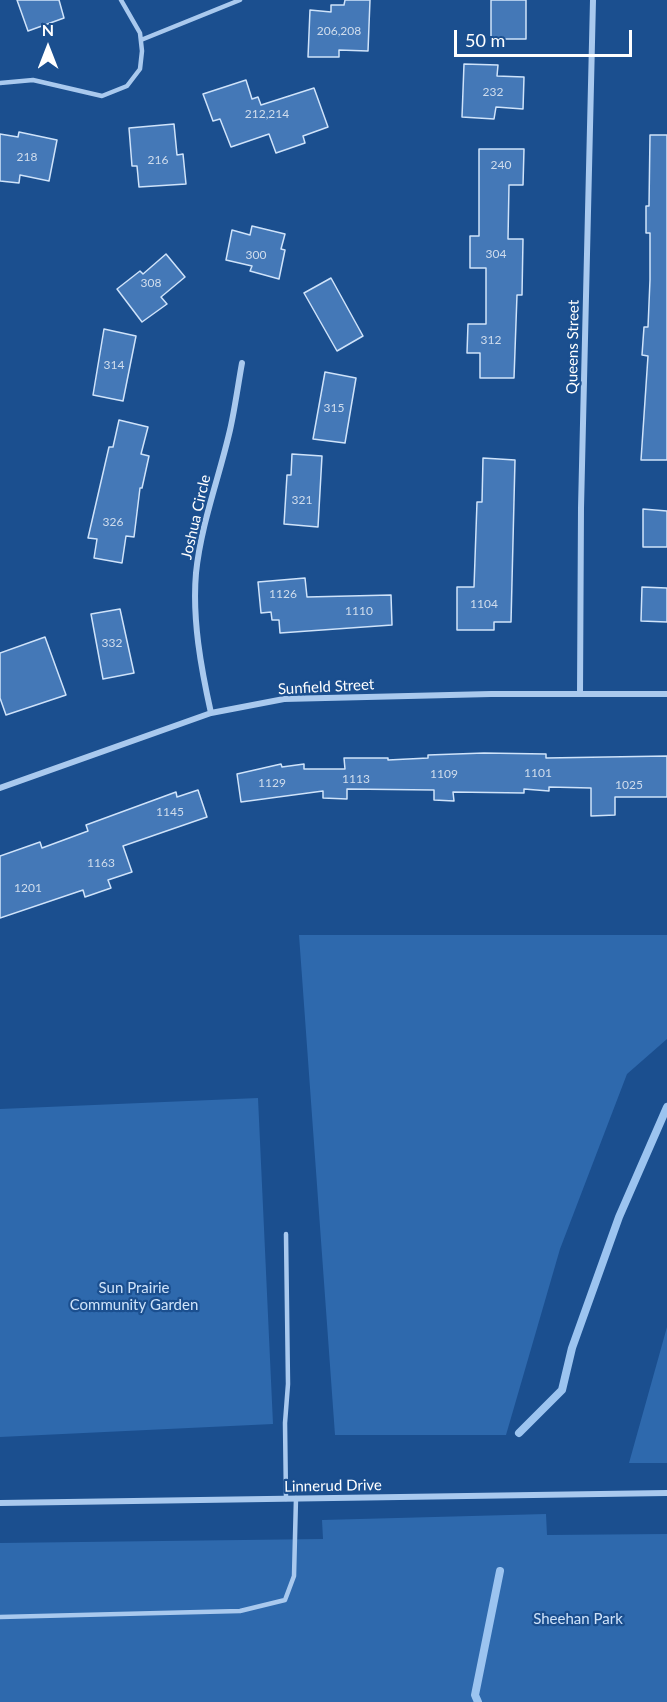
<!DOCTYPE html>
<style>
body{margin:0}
#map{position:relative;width:667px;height:1702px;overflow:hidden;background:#1b4f8f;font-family:Lato,sans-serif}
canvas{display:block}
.north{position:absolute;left:18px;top:18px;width:60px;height:60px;-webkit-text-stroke:4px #1b4f8f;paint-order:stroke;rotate:0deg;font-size:16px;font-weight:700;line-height:24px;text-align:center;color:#fff}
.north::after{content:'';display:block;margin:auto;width:21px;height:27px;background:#fff;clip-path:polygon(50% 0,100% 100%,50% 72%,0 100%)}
.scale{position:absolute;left:454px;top:30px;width:178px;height:27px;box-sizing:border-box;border:3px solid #fff;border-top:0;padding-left:8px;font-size:18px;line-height:21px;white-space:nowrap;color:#fff;-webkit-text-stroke:4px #1b4f8f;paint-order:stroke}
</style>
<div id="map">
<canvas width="667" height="1702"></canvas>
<div class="north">N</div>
<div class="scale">50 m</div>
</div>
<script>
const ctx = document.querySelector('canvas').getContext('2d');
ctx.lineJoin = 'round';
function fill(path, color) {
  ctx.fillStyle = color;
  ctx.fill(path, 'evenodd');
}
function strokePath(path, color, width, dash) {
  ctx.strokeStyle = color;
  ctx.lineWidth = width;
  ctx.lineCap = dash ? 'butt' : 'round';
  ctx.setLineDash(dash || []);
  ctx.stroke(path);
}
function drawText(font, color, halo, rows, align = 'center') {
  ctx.font = font + ' Lato,sans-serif';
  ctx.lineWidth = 4.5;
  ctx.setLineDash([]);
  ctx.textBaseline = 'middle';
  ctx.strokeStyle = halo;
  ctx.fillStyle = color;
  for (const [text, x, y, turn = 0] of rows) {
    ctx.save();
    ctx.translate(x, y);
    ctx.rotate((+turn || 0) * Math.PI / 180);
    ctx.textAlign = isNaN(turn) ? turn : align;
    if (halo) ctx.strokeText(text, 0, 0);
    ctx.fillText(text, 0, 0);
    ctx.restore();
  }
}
fill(new Path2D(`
 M 667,935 L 667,1039 L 627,1074 L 560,1249 L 506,1435 L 335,1435 L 299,935 Z
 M 258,1098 L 273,1424 L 0,1437 L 0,1109 Z
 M 667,1327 L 667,1463 L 629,1463 Z
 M 546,1514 L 547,1535 L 667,1534 L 667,1702 L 0,1702 L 0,1543 L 323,1539 L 322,1520 Z`), '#2e69ad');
strokePath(new Path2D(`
 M 519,1433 L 562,1390 L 572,1348 L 619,1217 L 667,1107
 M 478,1702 L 475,1695 L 500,1571`), '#9cc4f0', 8);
const building = new Path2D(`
 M 17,0 L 59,0 L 64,18 L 28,31 Z
 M 345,0 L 370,0 L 368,51 L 339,50 L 339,57 L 308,57 L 310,10 L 331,12 L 331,5 L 344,5 Z
 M 491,0 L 526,0 L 526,39 L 491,39 Z
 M 464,64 L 498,65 L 497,76 L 524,77 L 523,109 L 496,107 L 494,119 L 462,117 Z
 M 246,80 L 252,99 L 258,97 L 261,105 L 314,88 L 328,127 L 303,136 L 305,143 L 276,153 L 269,134 L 231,147 L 220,119 L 213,121 L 203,94 Z
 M 174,124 L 177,155 L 183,154 L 186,184 L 139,187 L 137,166 L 132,166 L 129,128 Z
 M 19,132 L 57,140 L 49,181 L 20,175 L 19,183 L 0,181 L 0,134 L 18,137 Z
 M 650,135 L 667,135 L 667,460 L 641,460 L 648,356 L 642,355 L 644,327 L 648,327 L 650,280 L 650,233 L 646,233 L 646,206 L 649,206 Z
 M 479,149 L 524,149 L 523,185 L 509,185 L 508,239 L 523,239 L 522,295 L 517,295 L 514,378 L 480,378 L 480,353 L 467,353 L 468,324 L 486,324 L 486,268 L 470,268 L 470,236 L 479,236 Z
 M 252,226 L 285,234 L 281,249 L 285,250 L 279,279 L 250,271 L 252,266 L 226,260 L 232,230 L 250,235 Z
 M 166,254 L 185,277 L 161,297 L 167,304 L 142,322 L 117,289 L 140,271 L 143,274 Z
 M 331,278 L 363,336 L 337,351 L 304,293 Z
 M 104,329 L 136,336 L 123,401 L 93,395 Z
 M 325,372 L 356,378 L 345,443 L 313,439 Z
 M 119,420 L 148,427 L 141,454 L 149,456 L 142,488 L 140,488 L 134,537 L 126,536 L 122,563 L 94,558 L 97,539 L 88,538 L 109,447 L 113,447 Z
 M 292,454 L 322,456 L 318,527 L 284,524 L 287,475 L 291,475 Z
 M 483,458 L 515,460 L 511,622 L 494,622 L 494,630 L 457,630 L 457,587 L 474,587 L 477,502 L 482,502 Z
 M 643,509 L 667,511 L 667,547 L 643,547 Z
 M 305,578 L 307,597 L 391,595 L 392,625 L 280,633 L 279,620 L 272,620 L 271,612 L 261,613 L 258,582 Z
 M 642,587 L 667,588 L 667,622 L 641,621 Z
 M 120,609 L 134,673 L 103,679 L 91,614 Z
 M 45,637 L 66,695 L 6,715 L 0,698 L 0,653 Z
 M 484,753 L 546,754 L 546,758 L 667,756 L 667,797 L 615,797 L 615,815 L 591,816 L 591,788 L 549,787 L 549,791 L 524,789 L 524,793 L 453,792 L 454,801 L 434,800 L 434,790 L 347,789 L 347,799 L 323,798 L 323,791 L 241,802 L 237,774 L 281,764 L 282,767 L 304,764 L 304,769 L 345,769 L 344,758 L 388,758 L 388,760 L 428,758 L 428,755 Z
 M 198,790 L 207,817 L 123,846 L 132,872 L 108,880 L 111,888 L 85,897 L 83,890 L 0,918 L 0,856 L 40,842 L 42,848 L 88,831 L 86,825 L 176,792 L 177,797 Z`);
fill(building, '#4478b7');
strokePath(building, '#cfe3fa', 1.5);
strokePath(new Path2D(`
 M 141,40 L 240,0
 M 0,83 L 33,80 L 102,96 L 127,86 L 140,69 L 142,51 L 140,33 L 121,0
 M 286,1234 L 288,1384 L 285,1423 L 286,1499
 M 0,1617 L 240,1611 L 285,1600 L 294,1576 L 296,1498`), '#a9c9ee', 4.5);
strokePath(new Path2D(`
 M 580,694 L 581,508 L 593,0
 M 211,713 C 201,668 192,619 196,573 C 201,524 219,478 230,430 C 235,408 238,385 242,363
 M 0,788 L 211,713 L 284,699 L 491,694 L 667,694
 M 0,1503 L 667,1493`), '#a9c9ee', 6);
drawText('12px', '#d0dded', null, [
 ["206,208",339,31],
 ["232",493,92],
 ["212,214",267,114],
 ["218",27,157],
 ["216",158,160],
 ["240",501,165],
 ["304",496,254],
 ["300",256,255],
 ["308",151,283],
 ["312",491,340],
 ["314",114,365],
 ["315",334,408],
 ["321",302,500],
 ["326",113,522],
 ["1126",283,594],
 ["1104",484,604],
 ["1110",359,611],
 ["332",112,643],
 ["1101",538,773],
 ["1109",444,774],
 ["1113",356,779],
 ["1129",272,783],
 ["1025",629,785],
 ["1145",170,812],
 ["1163",101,863],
 ["1201",28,888]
]);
drawText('15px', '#fff', '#1b4f8f', [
 ["Queens Street",573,347,-89],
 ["Joshua Circle",196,517,-77],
 ["Sunfield Street",326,687,-3],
 ["Linnerud Drive",333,1486,-1]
]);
drawText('15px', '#cfe3fa', '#1b4f8f', [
 ["Sun Prairie",134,1288],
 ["Community Garden",134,1305],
 ["Sheehan Park",578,1619]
]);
</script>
